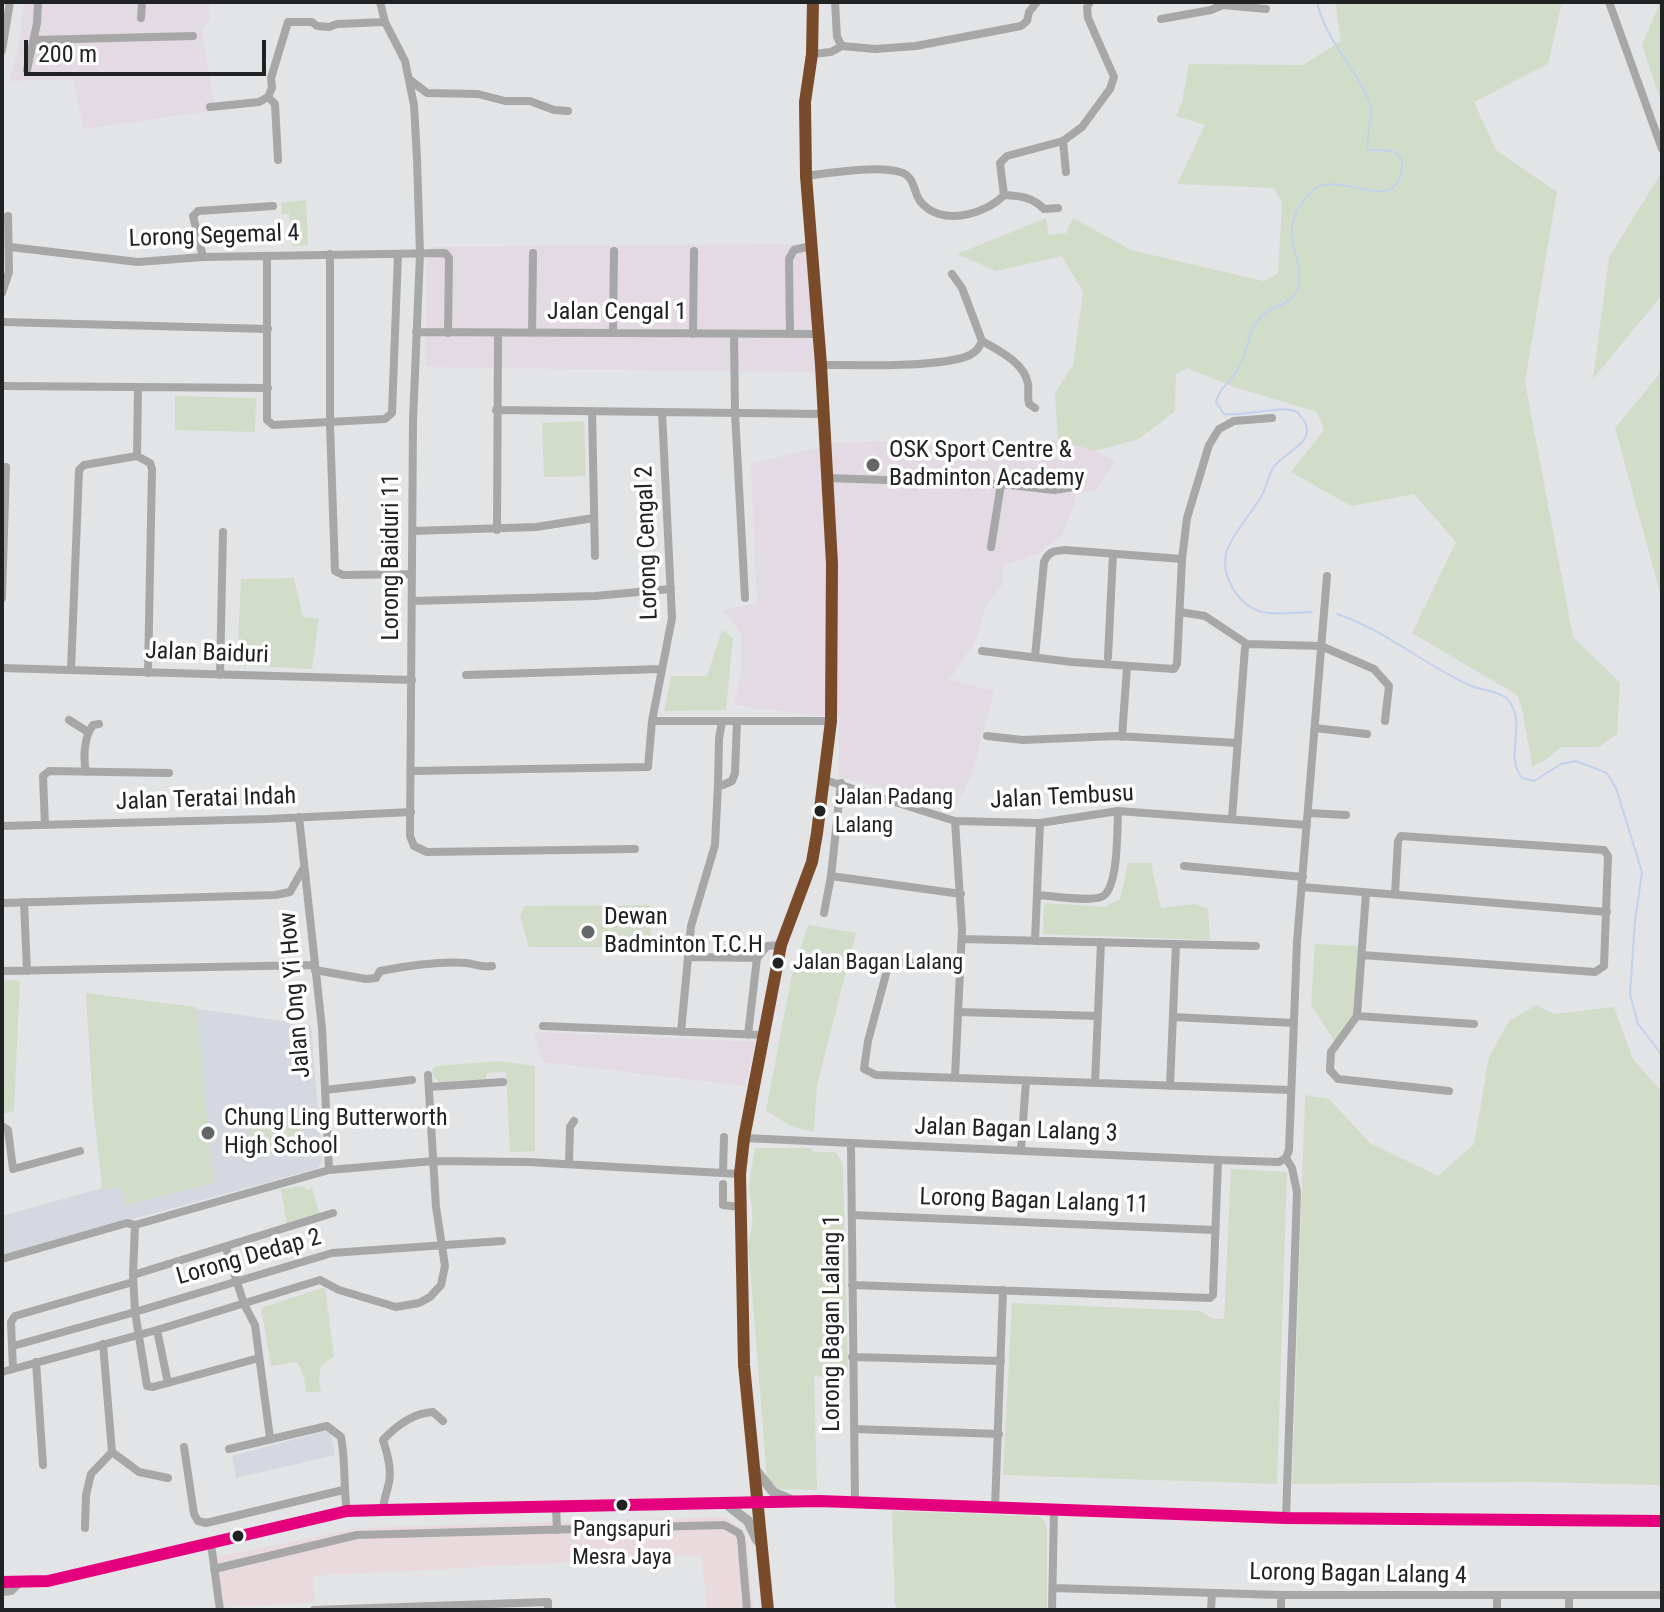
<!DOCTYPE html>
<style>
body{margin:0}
#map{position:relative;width:1664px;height:1612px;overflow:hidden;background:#e2e4e6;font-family:"Roboto Condensed",sans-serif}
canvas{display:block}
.frame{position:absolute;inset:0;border:4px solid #212224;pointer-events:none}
.scale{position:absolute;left:24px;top:40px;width:242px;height:36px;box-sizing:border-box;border:4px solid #212224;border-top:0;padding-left:10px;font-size:24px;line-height:28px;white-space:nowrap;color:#212224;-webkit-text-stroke:6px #fff;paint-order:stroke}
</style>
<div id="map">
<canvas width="1664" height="1612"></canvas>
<div class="frame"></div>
<div class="scale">200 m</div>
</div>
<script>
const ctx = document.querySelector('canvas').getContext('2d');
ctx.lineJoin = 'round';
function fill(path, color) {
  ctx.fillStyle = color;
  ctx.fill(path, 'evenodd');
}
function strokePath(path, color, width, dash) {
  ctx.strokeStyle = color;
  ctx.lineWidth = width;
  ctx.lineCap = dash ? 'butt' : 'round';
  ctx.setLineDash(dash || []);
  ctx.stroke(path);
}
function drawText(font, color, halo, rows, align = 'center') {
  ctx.font = font + ' "Roboto Condensed",sans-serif';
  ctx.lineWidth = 7;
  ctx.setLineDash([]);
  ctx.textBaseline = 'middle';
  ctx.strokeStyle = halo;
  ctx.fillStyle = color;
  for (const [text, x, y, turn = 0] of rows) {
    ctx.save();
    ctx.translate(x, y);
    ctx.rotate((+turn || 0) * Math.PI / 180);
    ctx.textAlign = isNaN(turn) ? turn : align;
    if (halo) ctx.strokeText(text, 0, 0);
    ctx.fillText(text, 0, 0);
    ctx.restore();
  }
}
fill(new Path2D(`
 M 724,1517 L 746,1533 L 754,1610 L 708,1610 L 701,1555 L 313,1576 L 315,1602 L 218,1608 L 212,1558 L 360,1528 Z`), '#e8dadd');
fill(new Path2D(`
 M 24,2 L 209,2 L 210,20 L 201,30 L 215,110 L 83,129 L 74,79 L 10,81 L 20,39 Z
 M 807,244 L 815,372 L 425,367 L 428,247 Z
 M 1058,440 L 1095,451 L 1115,461 L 1097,489 L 1073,496 L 1075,504 L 1062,535 L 1039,553 L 1004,565 L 1002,585 L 986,606 L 975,642 L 949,680 L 994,691 L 972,774 L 952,814 L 883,788 L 839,777 L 839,718 L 776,710 L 755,710 L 749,706 L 734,705 L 741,673 L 741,633 L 723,610 L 757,603 L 751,464 L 841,442 Z
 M 534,1032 L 755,1042 L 745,1086 L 543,1062 Z`), '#e3dae4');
fill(new Path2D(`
 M 86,993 L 311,1025 L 322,1161 L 316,1169 L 2,1255 L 2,1216 L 102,1188 L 93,1105 Z
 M 330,1430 L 335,1455 L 236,1478 L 232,1456 Z`), '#d5d8e0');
fill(new Path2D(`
 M 1335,2 L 1562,2 L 1548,64 L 1474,102 L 1496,150 L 1557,192 L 1525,382 L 1573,637 L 1620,683 L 1617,734 L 1599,747 L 1561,747 L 1544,761 L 1532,766 L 1522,708 L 1517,695 L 1412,633 L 1456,542 L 1414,494 L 1351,506 L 1291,472 L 1324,430 L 1317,412 L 1234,387 L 1187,368 L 1176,374 L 1175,411 L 1139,439 L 1095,451 L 1058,440 L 1055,393 L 1073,365 L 1083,292 L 1062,256 L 996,271 L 957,254 L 1046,218 L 1049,235 L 1066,233 L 1073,218 L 1131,250 L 1263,281 L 1278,274 L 1282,202 L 1274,188 L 1177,184 L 1205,125 L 1176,116 L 1182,102 L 1189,64 L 1303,65 L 1341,41 Z
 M 1660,2 L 1662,2 L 1662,104 L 1642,45 Z
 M 1660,175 L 1662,295 L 1593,379 L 1609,257 Z
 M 306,200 L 308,245 L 292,246 L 289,214 L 282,214 L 281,203 Z
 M 1662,371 L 1662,600 L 1615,428 Z
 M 175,396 L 256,398 L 255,432 L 175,430 Z
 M 584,421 L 586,476 L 544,477 L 542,423 Z
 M 294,578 L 303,617 L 319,619 L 312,669 L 237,665 L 241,579 Z
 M 722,630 L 733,638 L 726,710 L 664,711 L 671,676 L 707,676 Z
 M 1128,863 L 1151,863 L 1161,908 L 1195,904 L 1208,909 L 1210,940 L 1043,934 L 1044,903 L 1105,907 L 1120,899 Z
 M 650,905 L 651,947 L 529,947 L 520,917 L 524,906 Z
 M 808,925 L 856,933 L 817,1085 L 814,1132 L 793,1127 L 766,1111 L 791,979 Z
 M 1315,944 L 1359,946 L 1355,1014 L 1335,1042 L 1311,1005 Z
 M 2,979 L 20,981 L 14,1111 L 2,1114 Z
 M 86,993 L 196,1007 L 214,1183 L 126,1205 L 120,1186 L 103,1191 L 93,1105 Z
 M 1536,1005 L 1554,1014 L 1614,1007 L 1633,1059 L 1662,1092 L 1662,1485 L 1531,1482 L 1292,1484 L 1305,1095 L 1329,1099 L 1370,1143 L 1438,1176 L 1474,1144 L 1489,1057 L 1509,1021 Z
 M 499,1061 L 535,1066 L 535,1151 L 510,1152 L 506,1072 L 487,1073 L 486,1079 L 439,1082 L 433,1075 L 432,1070 L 437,1066 Z
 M 302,1121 L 304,1149 L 248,1153 L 246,1126 Z
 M 755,1148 L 812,1148 L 813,1152 L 836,1152 L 843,1165 L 848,1377 L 814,1376 L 817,1490 L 778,1489 L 767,1478 L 748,1243 C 754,1226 753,1213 750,1196 C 748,1181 753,1163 755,1148 Z
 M 1231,1169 L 1287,1172 L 1277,1484 L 1003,1475 L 1012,1303 L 1201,1311 L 1211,1318 L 1224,1319 Z
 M 304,1186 L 306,1190 L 312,1188 L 320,1215 L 287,1225 L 281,1189 Z
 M 325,1287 L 334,1356 L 321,1366 L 319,1379 L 321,1392 L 306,1392 L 304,1377 L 297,1362 L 271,1366 L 261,1308 Z
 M 892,1511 L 1039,1516 L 1045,1522 L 1047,1530 L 1047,1610 L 899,1610 L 895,1605 Z`), '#d2ddc9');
strokePath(new Path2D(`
 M 1312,612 C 1297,612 1277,615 1262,612 C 1237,605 1218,573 1228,548 C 1235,530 1251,514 1261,497 C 1266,488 1268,477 1273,468 C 1282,453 1316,443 1305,422 C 1303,420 1299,414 1297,412 C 1283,404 1243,417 1224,414 L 1216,402 C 1219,387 1233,381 1239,367 C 1250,348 1246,328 1265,313 C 1277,305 1294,303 1298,287 C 1305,258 1279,235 1301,205 C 1305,198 1310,191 1318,187 C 1345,174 1394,214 1402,170 C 1403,164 1402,158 1397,154 C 1391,148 1377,152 1368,149 C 1365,134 1375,116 1369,101 C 1354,66 1325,39 1317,2
 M 1337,614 C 1385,630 1423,664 1469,685 C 1481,691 1500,690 1509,701 C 1527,724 1504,755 1522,778 L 1534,781 L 1561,764 L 1576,761 L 1607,773 L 1616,788 L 1642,872 L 1635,921 L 1630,994 L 1638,1024 L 1662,1055`), '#c2d2ed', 2);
strokePath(new Path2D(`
 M 380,2 L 385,22 L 405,61 L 414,105 L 417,159 L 420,254 L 413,421 L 410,836 L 414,846 L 427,852 L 635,849
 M 835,2 L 837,37 L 842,46
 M 1609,2 L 1662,149
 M 141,18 L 142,2
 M 1161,19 L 1211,10 L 1223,5 L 1266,9
 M 34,40 L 193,36
 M 2,50 L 10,2
 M 812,54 L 831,52 L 842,46 L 875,49 L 916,46 L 1021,26 L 1027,21 L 1029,12 L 1037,2
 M 27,70 L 37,23 L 38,2
 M 409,79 L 427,93 L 478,94 L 505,101 L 530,101 L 554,110 L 568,111
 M 210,107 L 259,102 L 268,97
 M 1063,141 L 1066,172
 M 278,160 L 275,104 L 268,97 L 272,88 L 271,78 L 288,22 L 312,22 L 317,26 L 329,27 L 337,24 L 385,22
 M 806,176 C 830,173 878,165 900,172 C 915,176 913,191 920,201 C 940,227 985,215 1004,195 L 1000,163 L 1007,156 L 1063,141 L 1082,127 L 1110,89 L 1114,77 L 1088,18 L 1087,7 L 1090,2
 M 1004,195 C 1021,196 1032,197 1044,209 L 1058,208
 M 10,247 L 138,262 L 203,257 L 445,253 L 449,258 L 448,333
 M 330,254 L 330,424 L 335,571 L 343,575 L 412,574
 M 267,256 L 267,420 L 273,425 L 385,419 L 392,413 L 398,254
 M 203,257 L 193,216 L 198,211 L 273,206
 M 952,274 L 962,288 L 982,341 C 998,350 1025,363 1028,384 C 1029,391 1027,396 1029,404 L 1035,408
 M 2,293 L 9,272 L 8,216
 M 2,322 L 268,329
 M 416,332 L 818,334
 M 532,333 L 533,253
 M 613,333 L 614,251
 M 693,334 L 694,251
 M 734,334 L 735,413 L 745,598
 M 790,334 L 789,259 L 794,250 L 811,246
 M 821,365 C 855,365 942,368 970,355 C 977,351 979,348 982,341
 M 2,386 L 268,388
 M 496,410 L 823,414
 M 592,411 L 595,556
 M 137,456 L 138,387
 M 828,478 L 1001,484 L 1054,490 L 1074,487
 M 497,530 L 498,333
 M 413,531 L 536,527 L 594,518
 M 991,547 L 1001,484
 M 2,598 L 6,467
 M 412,601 L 595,596 L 671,589
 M 1180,612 L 1205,616 L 1247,644 L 1321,646 L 1374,669 L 1389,686 L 1385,721
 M 982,651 L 1072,662 L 1174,669 L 1177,664 L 1182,559 L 1187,518 L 1209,445 L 1219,429 L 1234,421 L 1272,418
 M 1035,657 L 1044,562 C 1049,551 1054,551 1065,550 L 1182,559
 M 1108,657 L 1113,554
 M 2,668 L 412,680
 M 71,670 L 79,470 L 84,465 L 137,456 L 150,463 L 152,469 L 148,673
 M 220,675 L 223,532
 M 466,675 L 661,669
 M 69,720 L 88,732
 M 652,721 L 831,721
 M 722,721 L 719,739 L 718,784 L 723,785 L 732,781 L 735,773 L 737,721
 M 1315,728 L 1367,734
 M 987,736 L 1023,740 L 1117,736 L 1238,743
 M 1122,737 L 1127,667
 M 411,771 L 648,767 L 652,721 L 672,618 L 662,412
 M 86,772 C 83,758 84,736 93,725 L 99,724
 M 825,780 L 955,821 L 1040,823 L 1118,811 L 1307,825
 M 1309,813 L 1346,815
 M 299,817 L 322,1028 L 329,1170
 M 1232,818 L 1245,648 L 1247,644
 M 955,821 L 962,929 L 955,1078
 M 45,825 L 43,776 L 49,771 L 169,773
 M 2,826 L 267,819 L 411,812
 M 1184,866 L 1303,877
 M 831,876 L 961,894
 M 1302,887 L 1607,912
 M 1366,893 L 1357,1016 L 1331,1052 L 1330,1070 L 1338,1079 L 1449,1091
 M 1037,895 C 1054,896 1086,902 1101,897 C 1119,891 1117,828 1118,811
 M 24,902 L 27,971
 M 2,903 L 275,895 L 290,892 L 303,869
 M 824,913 L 831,876 L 841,783
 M 962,939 L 1256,946
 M 1035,941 L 1040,823
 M 1362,955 L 1595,972 L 1604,966 L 1608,856 L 1604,850 L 1401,836 L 1398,841 L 1395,894
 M 689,957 L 757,958
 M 961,962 L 889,963 L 868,1041 L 864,1069 L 876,1075 L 1291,1090
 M 315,970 L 366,979 L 376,978 L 380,971 C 407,966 439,961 466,963 C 476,964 482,968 492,966
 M 2,971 L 314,965
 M 958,1012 L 1098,1016
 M 1357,1016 L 1474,1024
 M 1173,1017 L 1294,1023
 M 543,1026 L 764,1035
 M 681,1032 L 691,926 L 715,845 L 718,784
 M 748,1035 L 757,958 L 767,946 L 781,945
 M 1095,1083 L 1101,942
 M 1170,1086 L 1176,944
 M 429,1087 L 503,1082
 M 325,1090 L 412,1080
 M 2,1126 L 8,1130 L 13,1169 L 80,1151
 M 744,1138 L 1218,1160 L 1279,1162 L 1286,1158
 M 851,1144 L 855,1501
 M 1021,1150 L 1026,1081
 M 1286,1158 L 1289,1150 L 1297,942 L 1327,576
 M 1286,1158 L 1292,1168 L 1297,1192 L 1286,1518
 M 569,1164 L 570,1127 L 574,1121
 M 723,1173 L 724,1137
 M 723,1184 L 723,1205 L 739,1207
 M 852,1215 L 1215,1230
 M 135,1225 L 133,1275 L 135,1312 L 147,1386 L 153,1387 L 259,1358
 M 226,1248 L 244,1304 L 255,1325 L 270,1438
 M 2,1259 L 127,1223 L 135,1225 L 329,1170 L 434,1161 L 528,1162 L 740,1174
 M 133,1275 L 333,1213
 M 852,1285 L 1210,1298 L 1213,1295 L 1218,1160
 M 157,1330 L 168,1383
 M 13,1346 L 135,1312 L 332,1253 L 502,1241
 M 852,1357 L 1001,1361
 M 36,1362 L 43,1465
 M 13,1369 L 11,1322 L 15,1316 L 133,1282
 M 2,1372 L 157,1330 L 320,1280 L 339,1290 L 396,1307 L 419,1303 L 430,1297 L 441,1285 L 445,1266 L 436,1207 L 428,1075
 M 854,1429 L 999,1434
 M 184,1447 L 194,1514 L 198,1521 L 206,1523 L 343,1490
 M 229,1449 L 327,1426 L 341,1437 C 346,1462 343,1486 347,1511
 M 112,1452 L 139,1472 L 168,1478
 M 556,1506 L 557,1530
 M 995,1508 L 1003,1290
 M 383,1510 C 384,1496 387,1494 389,1482 C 392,1469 387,1452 383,1440 C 396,1426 413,1413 433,1412 L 443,1421
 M 85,1528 L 86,1495 L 91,1474 L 112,1452 L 103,1344
 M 211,1544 L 220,1610
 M 214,1569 L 357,1535 L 724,1525 L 739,1533 L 741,1538 L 747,1610
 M 1053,1588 L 1281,1595 L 1662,1595
 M 1569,1596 L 1569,1610
 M 314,1610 L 548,1602 L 548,1610
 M 1052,1610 L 1054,1510
 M 1211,1610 L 1212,1593
 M 1281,1610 L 1281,1595
 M 1497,1610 L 1497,1597`), '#a6a7a6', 8);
strokePath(new Path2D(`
 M 754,1468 L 774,1493 L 789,1499
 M 725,1503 L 748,1521 L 757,1540
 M 2,1582 L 48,1581 L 347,1511 L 383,1510 L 819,1501 L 1286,1518 L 1662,1521
 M 2,1591 L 11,1590 L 18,1583
 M 768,1610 L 744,1365 L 740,1174 L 744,1138 L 781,945 L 812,862 L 817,833 L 831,721 L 832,564 L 821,365 L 806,176 L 805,102 L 812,54 L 813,2`), '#a9a9aa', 10);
strokePath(new Path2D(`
 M 768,1610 L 744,1365 L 740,1174 L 744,1138 L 781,945 L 812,862 L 817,833 L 831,721 L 832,564 L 821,365 L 806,176 L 805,102 L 812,54 L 813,2`), '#7a4b2a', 12);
strokePath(new Path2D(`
 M 2,1582 L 48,1581 L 347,1511 L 383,1510 L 819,1501 L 1286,1518 L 1662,1521`), '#e5007d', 12);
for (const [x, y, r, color] of [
 [873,465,8,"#656668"],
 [820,811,7,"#212224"],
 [588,932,8,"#656668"],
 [778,963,7,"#212224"],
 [208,1133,8,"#656668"],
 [622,1505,7,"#212224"],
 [238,1536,7,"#212224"]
]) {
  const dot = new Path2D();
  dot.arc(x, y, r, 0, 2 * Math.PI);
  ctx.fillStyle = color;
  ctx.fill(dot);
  strokePath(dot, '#fff', 3);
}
drawText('22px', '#212224', '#fff', [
 ["Jalan Padang",835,798],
 ["Lalang",835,826],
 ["Jalan Bagan Lalang",793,963],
 ["Pangsapuri",622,1530,"center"],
 ["Mesra Jaya",622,1558,"center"]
], 'left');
drawText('24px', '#212224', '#fff', [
 ["Lorong Segemal 4",214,237,-2],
 ["Jalan Cengal 1",617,313],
 ["Lorong Cengal 2",648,543,-92],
 ["Lorong Baiduri 11",392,557,-90],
 ["Jalan Baiduri",207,654,2],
 ["Jalan Tembusu",1062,798,-3],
 ["Jalan Teratai Indah",206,800,-2],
 ["Jalan Ong Yi How",296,995,-95],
 ["Jalan Bagan Lalang 3",1016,1131,2],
 ["Lorong Bagan Lalang 11",1034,1202,2],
 ["Lorong Dedap 2",249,1258,-16],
 ["Lorong Bagan Lalang 1",833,1323,-90],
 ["Lorong Bagan Lalang 4",1358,1575,1]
]);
drawText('24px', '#212224', '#fff', [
 ["OSK Sport Centre &",889,451],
 ["Badminton Academy",889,479],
 ["Dewan",604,918],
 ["Badminton T.C.H",604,946],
 ["Chung Ling Butterworth",224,1119],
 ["High School",224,1147]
], 'left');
</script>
